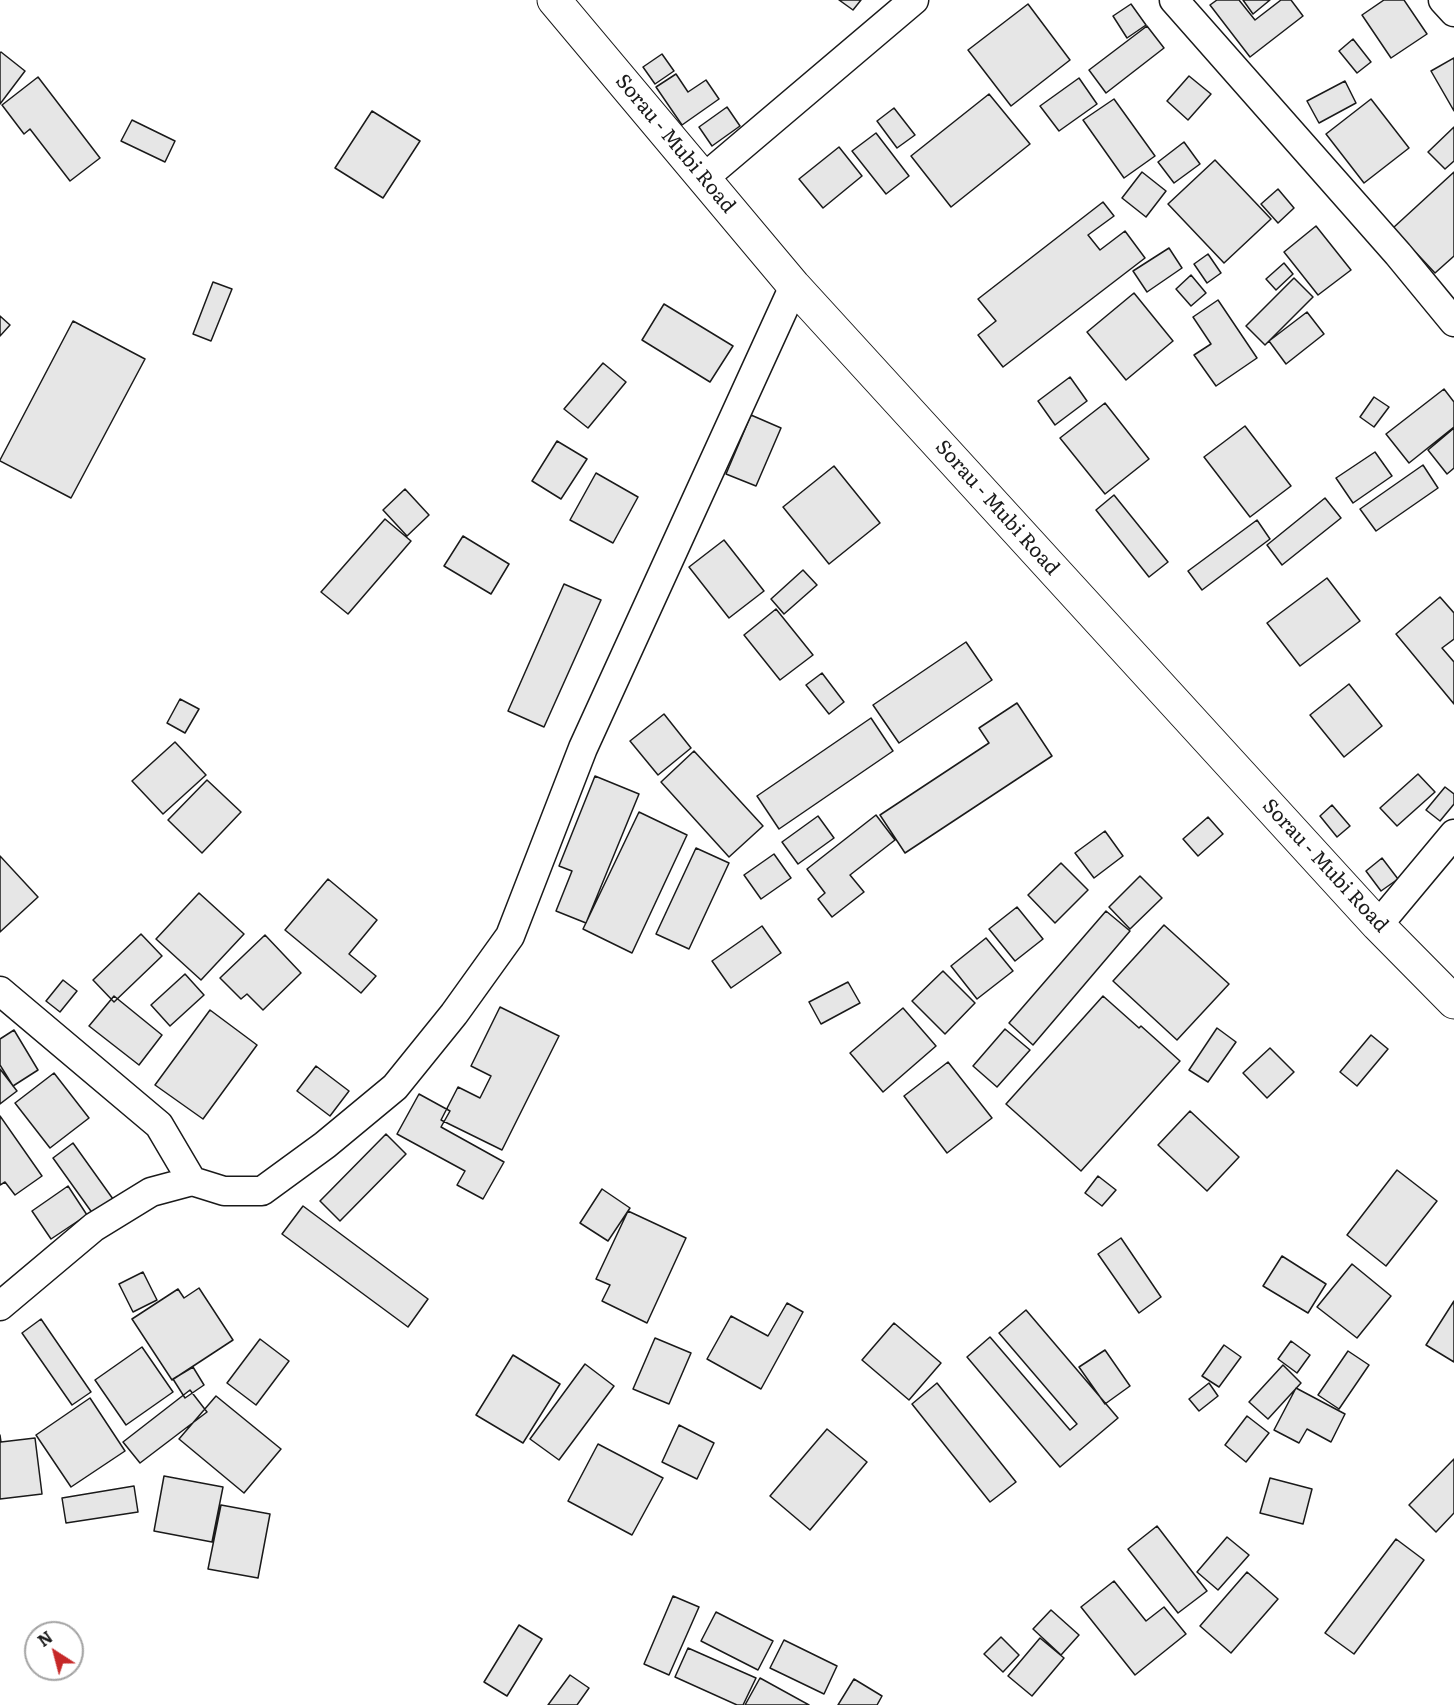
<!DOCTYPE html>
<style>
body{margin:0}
#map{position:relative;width:1454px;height:1705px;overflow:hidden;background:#fff;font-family:Literata,serif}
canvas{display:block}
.north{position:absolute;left:24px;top:1621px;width:60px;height:60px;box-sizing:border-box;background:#fff;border:2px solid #a3a3a3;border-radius:50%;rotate:324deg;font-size:16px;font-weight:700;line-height:24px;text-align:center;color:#1a1a1a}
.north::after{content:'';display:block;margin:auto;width:21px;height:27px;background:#c62828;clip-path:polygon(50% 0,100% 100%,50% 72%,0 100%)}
</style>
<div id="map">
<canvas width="1454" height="1705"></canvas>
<div class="north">N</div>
</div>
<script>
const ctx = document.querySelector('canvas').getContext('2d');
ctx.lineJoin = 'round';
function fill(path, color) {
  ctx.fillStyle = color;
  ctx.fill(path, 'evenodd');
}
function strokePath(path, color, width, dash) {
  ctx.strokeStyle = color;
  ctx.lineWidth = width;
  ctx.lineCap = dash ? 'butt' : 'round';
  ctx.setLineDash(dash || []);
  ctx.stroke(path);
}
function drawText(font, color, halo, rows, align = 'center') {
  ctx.font = font + ' Literata,serif';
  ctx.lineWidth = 4.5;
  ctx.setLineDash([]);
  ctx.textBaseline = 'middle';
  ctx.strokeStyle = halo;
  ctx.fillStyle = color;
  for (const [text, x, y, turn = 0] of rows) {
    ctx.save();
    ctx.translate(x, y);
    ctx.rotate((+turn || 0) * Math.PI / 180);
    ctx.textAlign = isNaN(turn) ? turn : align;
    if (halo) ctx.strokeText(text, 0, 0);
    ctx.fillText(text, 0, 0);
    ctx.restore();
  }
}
const building = new Path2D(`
 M 839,0 L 861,0 L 853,10 Z
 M 1217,0 L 1239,0 L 1255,20 L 1281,0 L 1291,0 L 1303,16 L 1250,57 L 1210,5 Z
 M 1243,0 L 1270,0 L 1253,14 Z
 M 1384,0 L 1404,0 L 1427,34 L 1391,58 L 1362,15 Z
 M 1028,4 L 1070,60 L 1011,106 L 968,50 Z
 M 1131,4 L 1146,25 L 1127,38 L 1113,16 Z
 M 1147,26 L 1164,48 L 1106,93 L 1089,70 Z
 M 1353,39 L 1371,62 L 1357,73 L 1339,51 Z
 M 1,52 L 25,71 L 0,104 L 0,53 Z
 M 662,54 L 674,71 L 655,84 L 643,67 Z
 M 1454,58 L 1454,111 L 1431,71 Z
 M 676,74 L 688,92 L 706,80 L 719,99 L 682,125 L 656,87 Z
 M 1189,76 L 1211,94 L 1188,120 L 1167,101 Z
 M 38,77 L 100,158 L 70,181 L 30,129 L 24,134 L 2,105 Z
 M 1079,78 L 1097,104 L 1059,131 L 1040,106 Z
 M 1345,81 L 1356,103 L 1319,123 L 1307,101 Z
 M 989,94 L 1030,144 L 951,207 L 911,156 Z
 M 1114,99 L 1155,156 L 1124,178 L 1083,120 Z
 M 1371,99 L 1409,148 L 1364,183 L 1326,134 Z
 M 727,107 L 740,126 L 712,146 L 699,127 Z
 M 894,108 L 915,135 L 897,148 L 877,121 Z
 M 372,111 L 420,141 L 383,198 L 335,168 Z
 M 132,120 L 175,141 L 165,162 L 121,141 Z
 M 1454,127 L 1454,161 L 1445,169 L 1428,152 Z
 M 876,133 L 909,176 L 886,194 L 852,151 Z
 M 1184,142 L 1200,164 L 1174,183 L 1158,162 Z
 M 839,147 L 862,176 L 823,208 L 799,179 Z
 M 1215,160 L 1271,219 L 1224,263 L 1168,204 Z
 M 1142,172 L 1166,191 L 1146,217 L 1122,198 Z
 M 1454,172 L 1454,256 L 1435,273 L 1393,228 Z
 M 1278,189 L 1294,208 L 1278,223 L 1261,204 Z
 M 1103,202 L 1114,216 L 1088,235 L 1100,250 L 1125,231 L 1145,258 L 1003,367 L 978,335 L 996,321 L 978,299 Z
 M 1316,226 L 1351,270 L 1318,295 L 1284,252 Z
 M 1169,248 L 1182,268 L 1147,292 L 1133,271 Z
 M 1208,254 L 1221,273 L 1207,283 L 1194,264 Z
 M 1284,263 L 1293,274 L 1276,290 L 1266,279 Z
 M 1191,275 L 1206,293 L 1191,306 L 1176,289 Z
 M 1294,278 L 1313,297 L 1265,345 L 1246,326 Z
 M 213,282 L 232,289 L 211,341 L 193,334 Z
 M 1134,293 L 1173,341 L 1126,380 L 1087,332 Z
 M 1218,300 L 1257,358 L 1216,386 L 1194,355 L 1211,344 L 1193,317 Z
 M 664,304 L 733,346 L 710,382 L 642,340 Z
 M 1307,312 L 1324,334 L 1286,364 L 1269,341 Z
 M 0,316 L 10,325 L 0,336 Z
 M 73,321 L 145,359 L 71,498 L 0,461 L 0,460 Z
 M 603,363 L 626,382 L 588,428 L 564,409 Z
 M 1070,377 L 1087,401 L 1055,425 L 1038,401 Z
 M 1444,389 L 1454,402 L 1454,427 L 1409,463 L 1386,434 Z
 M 1374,397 L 1389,407 L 1374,427 L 1360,417 Z
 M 1105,403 L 1149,459 L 1105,494 L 1060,438 Z
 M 751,415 L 781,428 L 756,486 L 726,474 Z
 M 1245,426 L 1291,486 L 1250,517 L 1204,457 Z
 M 1454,428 L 1454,468 L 1447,474 L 1428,450 Z
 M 557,441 L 587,459 L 561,499 L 532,481 Z
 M 1375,452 L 1392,476 L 1353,503 L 1336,478 Z
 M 1423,465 L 1438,488 L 1376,531 L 1360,509 Z
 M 834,466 L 880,523 L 829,564 L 783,507 Z
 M 596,473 L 638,497 L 613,543 L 570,520 Z
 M 405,489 L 429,515 L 407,536 L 383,510 Z
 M 1114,495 L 1168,562 L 1149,577 L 1096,510 Z
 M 1325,498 L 1341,518 L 1282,565 L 1267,545 Z
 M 385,519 L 411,541 L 348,614 L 321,592 Z
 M 1257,520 L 1270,539 L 1202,590 L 1188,571 Z
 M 463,536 L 509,564 L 491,594 L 444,566 Z
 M 724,540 L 764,591 L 729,618 L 689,567 Z
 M 803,570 L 817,585 L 784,614 L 771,599 Z
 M 1327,578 L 1360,621 L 1300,666 L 1267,623 Z
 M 564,584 L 601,600 L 544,727 L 508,711 Z
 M 1440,597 L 1454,613 L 1454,639 L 1442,648 L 1454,662 L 1454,704 L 1396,634 Z
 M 776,609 L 813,655 L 780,680 L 744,635 Z
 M 966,642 L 992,680 L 899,743 L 873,705 Z
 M 822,673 L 844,702 L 829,714 L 806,685 Z
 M 1349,684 L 1382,726 L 1344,757 L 1310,715 Z
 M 180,699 L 199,709 L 185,733 L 167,723 Z
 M 1017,703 L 1052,756 L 905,853 L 880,815 L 989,743 L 979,728 Z
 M 664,714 L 691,748 L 658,775 L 630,741 Z
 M 871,718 L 893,751 L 779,829 L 757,796 Z
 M 175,742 L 206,775 L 163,814 L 132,781 Z
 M 694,751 L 763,826 L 729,857 L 661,782 Z
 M 1418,774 L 1435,792 L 1397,826 L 1380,808 Z
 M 595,776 L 639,794 L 586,923 L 556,911 L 572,871 L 559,866 Z
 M 207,780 L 241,812 L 202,853 L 168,820 Z
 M 1445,787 L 1454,794 L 1454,804 L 1440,821 L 1426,810 Z
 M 1332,805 L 1350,826 L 1337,837 L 1320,816 Z
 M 639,812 L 687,835 L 632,953 L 583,929 Z
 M 876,815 L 895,840 L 850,875 L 864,892 L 832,917 L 818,899 L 825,893 L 807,869 Z
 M 818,816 L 834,838 L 798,864 L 782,842 Z
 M 1208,817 L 1223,834 L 1198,856 L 1183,839 Z
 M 1105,831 L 1123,856 L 1094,878 L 1075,853 Z
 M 696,848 L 729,863 L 689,949 L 656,934 Z
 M 774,854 L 791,878 L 761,899 L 744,875 Z
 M 0,856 L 38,897 L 0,932 Z
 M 1382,858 L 1398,879 L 1381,891 L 1366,871 Z
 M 1061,863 L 1088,890 L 1055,923 L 1028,895 Z
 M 1140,876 L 1162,898 L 1130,929 L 1109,907 Z
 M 328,879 L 377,920 L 349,954 L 376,976 L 361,993 L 285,930 Z
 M 199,893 L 244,934 L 201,980 L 156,939 Z
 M 1017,907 L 1043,939 L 1015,961 L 989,929 Z
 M 1106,911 L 1130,931 L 1033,1045 L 1009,1023 Z
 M 1164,925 L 1229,984 L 1177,1040 L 1113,981 Z
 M 762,926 L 781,953 L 731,988 L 712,961 Z
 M 141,934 L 162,956 L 114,1002 L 93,980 Z
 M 265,935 L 301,973 L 263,1010 L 247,994 L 241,999 L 220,978 Z
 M 986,938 L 1013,971 L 977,999 L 951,966 Z
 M 943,971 L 975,1003 L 945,1034 L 912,1001 Z
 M 185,974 L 204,995 L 170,1026 L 151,1005 Z
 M 63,980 L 77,991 L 60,1012 L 46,1001 Z
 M 848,982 L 860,1003 L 821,1024 L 809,1002 Z
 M 114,996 L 162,1035 L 139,1065 L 89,1026 Z
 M 1103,996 L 1139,1028 L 1141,1026 L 1180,1061 L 1081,1171 L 1006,1104 Z
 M 500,1007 L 559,1036 L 502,1150 L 441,1120 L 458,1087 L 480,1098 L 491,1076 L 471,1066 Z
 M 903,1008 L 936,1046 L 883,1092 L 850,1053 Z
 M 210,1010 L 257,1045 L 203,1119 L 155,1085 Z
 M 1217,1028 L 1236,1042 L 1208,1082 L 1189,1070 Z
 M 1005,1029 L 1030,1050 L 997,1087 L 973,1066 Z
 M 14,1030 L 38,1070 L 13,1086 L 0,1065 L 0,1039 Z
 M 1371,1035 L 1388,1049 L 1357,1086 L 1340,1072 Z
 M 1270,1048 L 1294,1072 L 1267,1098 L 1243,1073 Z
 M 948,1062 L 992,1118 L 947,1153 L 904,1096 Z
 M 316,1066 L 349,1091 L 330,1116 L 297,1091 Z
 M 0,1069 L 17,1091 L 0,1104 Z
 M 54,1073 L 89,1118 L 50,1148 L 15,1103 Z
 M 419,1094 L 450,1111 L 441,1127 L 504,1162 L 483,1199 L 457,1185 L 465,1171 L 397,1134 Z
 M 1190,1111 L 1239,1157 L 1207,1191 L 1158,1145 Z
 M 0,1116 L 42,1176 L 15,1195 L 5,1182 L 0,1185 Z
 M 386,1134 L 406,1154 L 340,1221 L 320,1201 Z
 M 73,1143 L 113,1199 L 93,1214 L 53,1158 Z
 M 1397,1170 L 1437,1201 L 1386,1266 L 1347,1235 Z
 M 1098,1176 L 1116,1190 L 1102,1206 L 1085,1193 Z
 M 68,1186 L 87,1215 L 51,1239 L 32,1211 Z
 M 602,1189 L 630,1208 L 608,1241 L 580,1223 Z
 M 303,1206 L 428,1299 L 408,1327 L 282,1234 Z
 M 628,1211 L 686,1238 L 647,1323 L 602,1301 L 610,1285 L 596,1279 Z
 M 1121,1238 L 1161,1297 L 1139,1313 L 1098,1254 Z
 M 1282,1256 L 1326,1284 L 1308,1313 L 1263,1286 Z
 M 1352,1264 L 1391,1296 L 1357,1338 L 1317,1307 Z
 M 143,1272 L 157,1300 L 133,1312 L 119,1284 Z
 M 199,1288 L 233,1340 L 172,1380 L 132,1319 L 178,1289 L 184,1298 Z
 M 1454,1301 L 1454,1362 L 1426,1345 Z
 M 787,1303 L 803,1312 L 761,1389 L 707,1359 L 731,1316 L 768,1336 Z
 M 1026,1310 L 1118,1418 L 1060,1467 L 967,1357 L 990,1337 L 1070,1430 L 1077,1424 L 999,1333 Z
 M 41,1319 L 91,1392 L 72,1405 L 22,1333 Z
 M 894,1323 L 941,1363 L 909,1400 L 862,1360 Z
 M 655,1338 L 691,1353 L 669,1404 L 633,1389 Z
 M 260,1339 L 289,1361 L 256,1405 L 227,1383 Z
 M 1291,1341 L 1310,1355 L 1297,1373 L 1278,1359 Z
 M 1224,1345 L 1241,1357 L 1219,1387 L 1202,1376 Z
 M 142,1347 L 173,1392 L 126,1425 L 95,1380 Z
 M 1105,1350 L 1130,1386 L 1105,1404 L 1079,1367 Z
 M 1348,1351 L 1369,1365 L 1339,1409 L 1318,1395 Z
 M 513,1355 L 560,1384 L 523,1443 L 476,1415 Z
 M 585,1364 L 614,1386 L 559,1460 L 530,1439 Z
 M 1283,1365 L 1301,1383 L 1268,1419 L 1249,1402 Z
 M 193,1367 L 204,1385 L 185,1398 L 173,1379 Z
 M 937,1383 L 1016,1482 L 990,1502 L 912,1404 Z
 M 1209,1383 L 1218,1396 L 1199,1411 L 1189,1399 Z
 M 1296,1388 L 1345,1414 L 1331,1442 L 1307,1429 L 1299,1443 L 1274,1430 Z
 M 190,1390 L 207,1412 L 140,1463 L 123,1442 Z
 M 216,1396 L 281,1449 L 244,1493 L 179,1439 Z
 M 90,1398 L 125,1451 L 71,1487 L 36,1435 Z
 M 1247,1416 L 1269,1433 L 1246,1462 L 1225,1445 Z
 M 679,1425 L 714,1443 L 697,1479 L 662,1462 Z
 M 827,1429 L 867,1462 L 810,1530 L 770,1496 Z
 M 0,1435 L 1,1442 L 35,1438 L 42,1494 L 0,1499 Z
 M 598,1444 L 663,1478 L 632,1535 L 568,1501 Z
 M 1454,1459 L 1454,1513 L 1436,1532 L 1409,1505 Z
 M 164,1476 L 223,1487 L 212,1542 L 154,1531 Z
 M 1270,1478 L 1312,1489 L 1303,1524 L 1260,1513 Z
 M 134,1486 L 138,1512 L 66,1523 L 62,1498 Z
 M 221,1505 L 270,1514 L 258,1578 L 208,1569 Z
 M 1157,1526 L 1207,1591 L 1178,1613 L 1128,1549 Z
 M 1227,1537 L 1249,1555 L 1218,1590 L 1197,1572 Z
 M 1396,1539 L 1424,1560 L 1354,1654 L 1325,1633 Z
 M 1247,1572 L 1278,1599 L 1231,1653 L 1200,1626 Z
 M 1114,1581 L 1146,1621 L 1164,1607 L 1186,1634 L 1135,1675 L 1081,1607 Z
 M 673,1596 L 699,1607 L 669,1675 L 644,1664 Z
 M 1051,1610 L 1079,1635 L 1061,1655 L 1033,1629 Z
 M 716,1612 L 773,1641 L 758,1670 L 701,1641 Z
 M 519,1625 L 542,1639 L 507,1696 L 484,1682 Z
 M 1001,1637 L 1019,1655 L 1003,1672 L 984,1654 Z
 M 1040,1638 L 1064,1658 L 1032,1696 L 1008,1676 Z
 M 784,1640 L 837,1666 L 824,1694 L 770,1668 Z
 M 688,1648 L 756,1678 L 743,1705 L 737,1705 L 675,1677 Z
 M 570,1675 L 589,1688 L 577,1705 L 548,1705 Z
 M 760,1678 L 809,1705 L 745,1705 Z
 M 854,1679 L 882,1696 L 877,1705 L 838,1705 Z`);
fill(building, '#e6e6e6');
strokePath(building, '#1a1a1a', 1.5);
const minor = new Path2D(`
 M 1174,0 L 1398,254 L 1454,322
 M 1443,0 L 1454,12
 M 704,178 L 914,0
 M 1378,925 L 1454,834
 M 0,991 L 159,1125 L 192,1181
 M 0,1306 L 94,1227 L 151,1192 L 192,1181 L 224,1191 L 262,1191 L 325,1145 L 395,1087 L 454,1014 L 510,936 L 583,748 L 794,286`);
const primary = new Path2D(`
 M 554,0 L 794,286 L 1378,925 L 1454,1002`);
strokePath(minor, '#1a1a1a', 31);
strokePath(primary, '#1a1a1a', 35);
strokePath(minor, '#fff', 28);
strokePath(primary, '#fff', 33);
drawText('20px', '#1a1a1a', '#fff', [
 ["Sorau - Mubi Road",675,144,50],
 ["Sorau - Mubi Road",997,508,48],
 ["Sorau - Mubi Road",1325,866,47]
]);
</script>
